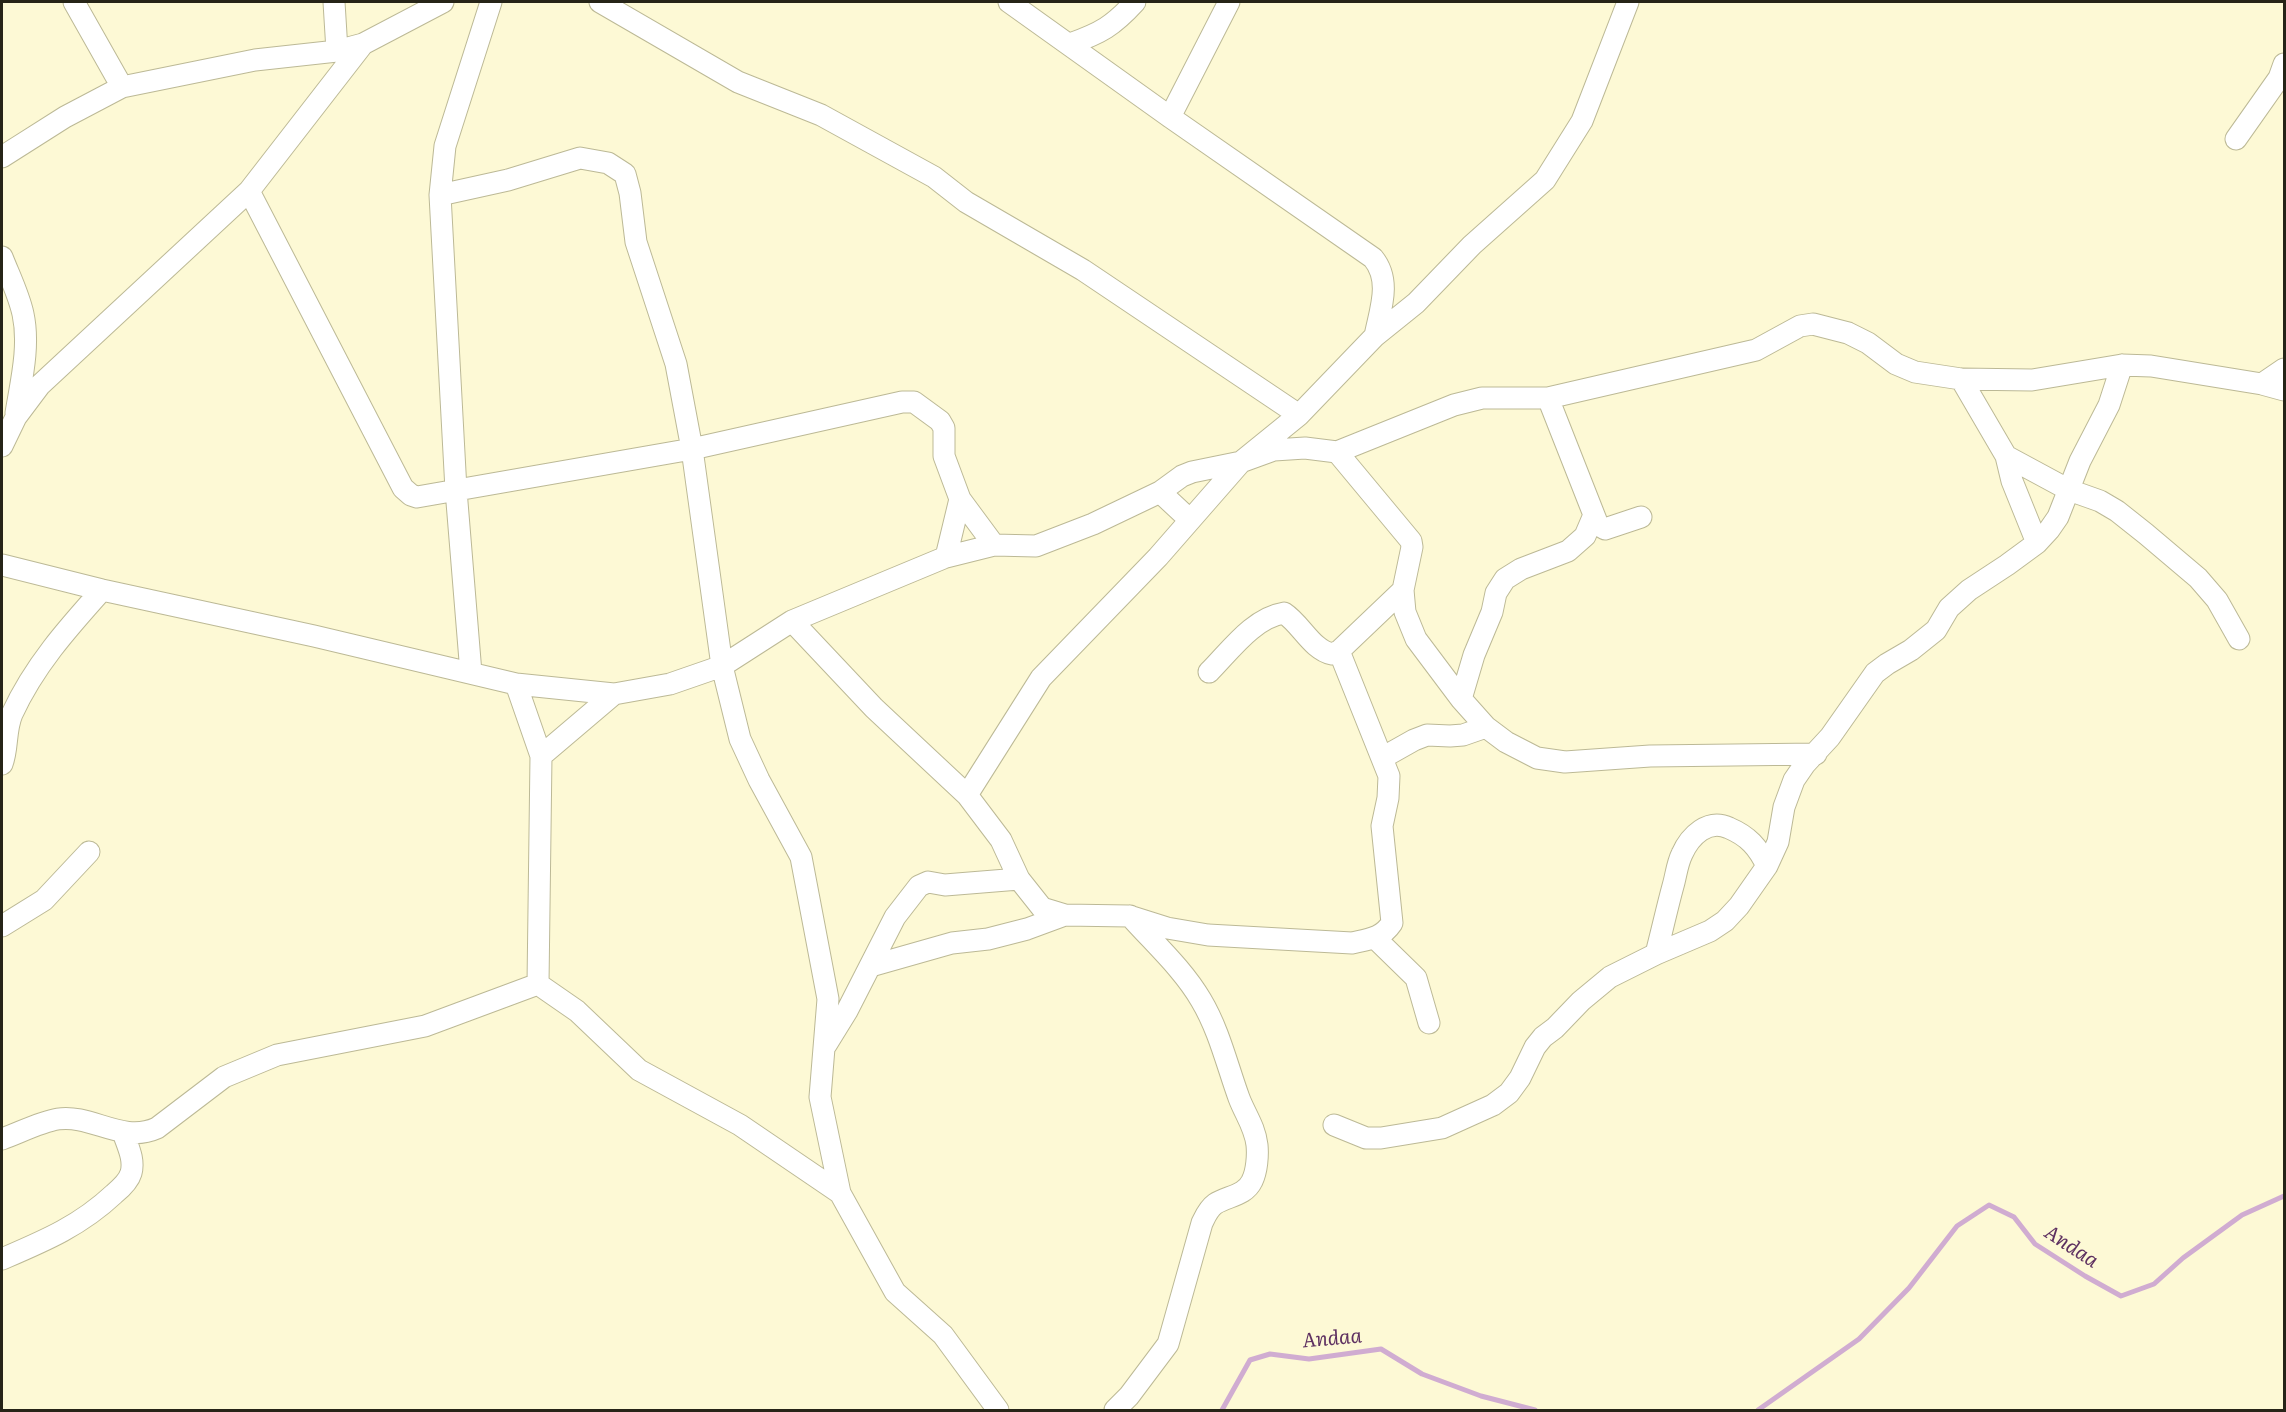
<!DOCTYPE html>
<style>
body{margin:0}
#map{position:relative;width:2286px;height:1412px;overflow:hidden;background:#fdf9d5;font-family:Literata,serif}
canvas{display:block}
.frame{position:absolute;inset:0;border:3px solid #262417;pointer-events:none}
</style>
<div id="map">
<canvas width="2286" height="1412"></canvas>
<div class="frame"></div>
</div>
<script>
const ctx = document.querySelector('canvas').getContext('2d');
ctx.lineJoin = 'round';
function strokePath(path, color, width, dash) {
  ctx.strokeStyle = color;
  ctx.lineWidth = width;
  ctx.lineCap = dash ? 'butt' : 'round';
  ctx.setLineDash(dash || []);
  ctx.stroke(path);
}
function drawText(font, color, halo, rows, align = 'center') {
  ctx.font = font + ' Literata,serif';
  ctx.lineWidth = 5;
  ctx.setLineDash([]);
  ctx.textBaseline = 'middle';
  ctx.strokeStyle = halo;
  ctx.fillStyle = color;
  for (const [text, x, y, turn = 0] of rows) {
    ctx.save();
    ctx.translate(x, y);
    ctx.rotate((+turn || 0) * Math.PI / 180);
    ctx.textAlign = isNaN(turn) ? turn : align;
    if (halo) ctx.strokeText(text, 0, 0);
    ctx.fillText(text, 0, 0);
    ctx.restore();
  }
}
strokePath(new Path2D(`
 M 1222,1410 L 1250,1360 L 1270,1354 L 1309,1359 L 1381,1349 L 1422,1374 L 1481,1396 L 1535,1410
 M 1758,1410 L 1859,1339 L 1909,1288 L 1957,1226 L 1989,1205 L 2014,1217 L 2035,1244 L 2085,1276 L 2121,1296 L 2154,1284 L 2183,1258 L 2242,1215 L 2284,1196`), '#d0acd1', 5);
const street = new Path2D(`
 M 74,2 L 122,87
 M 334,2 L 337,51
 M 600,2 L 738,82 L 821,115 L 934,177 L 966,202 L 1083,270 L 1299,415
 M 1009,2 L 1170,117 L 1373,258 C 1392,281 1380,310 1375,336
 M 1070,44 C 1101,33 1113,26 1135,2
 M 1170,117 L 1229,2
 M 2236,139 L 2279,78 L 2284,64
 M 2,157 L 65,117 L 122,87 L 255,60 L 337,51 L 363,44 L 443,2
 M 249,191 L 403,488 L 411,495 L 417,497 L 692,449 L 902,402 L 914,402 L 940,421 L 944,428 L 944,456 L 960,499 L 994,545
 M 440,195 L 508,180 L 580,158 L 608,163 L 625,174 L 630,193 L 636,242 L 676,364 L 692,449 L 722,666 L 740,739 L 759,780 L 801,857 L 828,999 L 820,1097 L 840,1193
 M 2,257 C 9,275 19,295 23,314 C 30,346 21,382 16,413
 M 1961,379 L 2006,456 L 2012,481 L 2037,543
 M 2262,384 L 2284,369
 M 1548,398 L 1598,525 L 1605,529 L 1641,517
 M 2,446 L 16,417 L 40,385 L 249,191 L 363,44
 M 1337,452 L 1454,405 L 1482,398 L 1548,398 L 1756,350 L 1800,326 L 1813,324 L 1848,333 L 1868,343 L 1896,364 L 1915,372 L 1961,379 L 2032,380 L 2122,365 L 2151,366 L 2262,384 L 2284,390
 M 2006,456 L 2069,490 L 2100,501 L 2117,511 L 2146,534 L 2198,578 L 2217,600 L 2239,639
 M 1160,492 L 1190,520
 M 946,557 L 960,499
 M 2,565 L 102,590 L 314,636 L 516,684 L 614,694 L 670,684 L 722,666 L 792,621 L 946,557 L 994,545 L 1036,546 L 1093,524 L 1160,492 L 1182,476 L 1192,472 L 1241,462 L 1274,450 L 1305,448 L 1337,452 L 1411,541 L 1412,547 L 1403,590 L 1405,612 L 1416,639 L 1461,699 L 1486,727 L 1506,742 L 1537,758 L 1565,762 L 1650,756 L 1816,754
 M 792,621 L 874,708 L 967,795 L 1001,840 L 1019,879 L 1042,908 L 1065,915 L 1129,916 L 1167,928 L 1208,935 L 1352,943 C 1370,939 1382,938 1392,923 L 1382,826 L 1388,798 L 1389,776 L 1339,651
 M 1209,672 C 1230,651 1253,618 1284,613 C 1301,624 1312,650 1332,654 L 1339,651 L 1403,590
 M 471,673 L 456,490 L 440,195 L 445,146 L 491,2
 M 516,684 L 541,756 L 538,984
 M 1461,699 L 1474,655 L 1492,612 L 1496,593 L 1505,579 L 1521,569 L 1568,551 L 1585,536 L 1594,515
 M 541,756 L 614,694
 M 1382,758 L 1414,740 L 1427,735 L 1450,736 L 1463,735 L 1486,727
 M 2,764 C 8,749 5,730 12,714 C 34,666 67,629 102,590
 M 967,795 L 1041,678 L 1158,557 L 1241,462 L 1299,415 L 1375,336 L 1416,303 L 1472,245 L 1545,180 L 1582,121 L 1628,2
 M 2,926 L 44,900 L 89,852
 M 1375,938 L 1416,978 L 1429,1023
 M 1656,954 C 1662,931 1667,908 1673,886 C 1676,876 1677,864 1682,854 C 1690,836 1708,818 1729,828 C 1748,836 1758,847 1767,866
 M 871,966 L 952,943 L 988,939 L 1027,929 L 1065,915
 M 538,984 L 577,1011 L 639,1070 L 740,1125 L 840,1193 L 895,1292 L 943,1335 L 998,1410
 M 826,1045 L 847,1011 L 895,917 L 919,886 L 928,882 L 945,885 L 1019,879
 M 1334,1125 L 1366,1138 L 1381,1138 L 1442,1128 L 1493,1105 L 1509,1093 L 1520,1078 L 1535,1047 L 1543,1037 L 1555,1028 L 1581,1001 L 1610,977 L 1656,954 L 1710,931 L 1725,921 L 1739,906 L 1767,866 L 1778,842 L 1784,807 L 1794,780 L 1805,764 L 1830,737 L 1875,673 L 1887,664 L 1911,650 L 1936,630 L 1949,608 L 1969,590 L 2007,565 L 2037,543 L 2049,530 L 2058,517 L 2080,461 L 2109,405 L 2122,365
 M 2,1139 C 19,1133 40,1122 58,1119 C 92,1114 122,1144 157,1128 L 224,1077 L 277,1055 L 425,1026 L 538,984
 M 2,1259 C 44,1241 80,1226 114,1194 C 120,1189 129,1180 131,1173 C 135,1159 127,1145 123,1132
 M 1115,1410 L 1129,1396 L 1168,1344 L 1202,1223 C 1205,1217 1208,1209 1215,1204 C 1227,1196 1245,1196 1252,1181 C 1257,1171 1258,1155 1257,1145 C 1255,1127 1245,1114 1239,1098 C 1227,1065 1219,1030 1201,1000 C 1183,969 1154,943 1130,916`);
strokePath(street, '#bcb996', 23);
strokePath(street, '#fff', 21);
drawText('italic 20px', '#5e3161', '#fdf9d5', [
 ["Andaa",2071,1247,33],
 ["Andaa",1332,1339,-5]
]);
</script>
